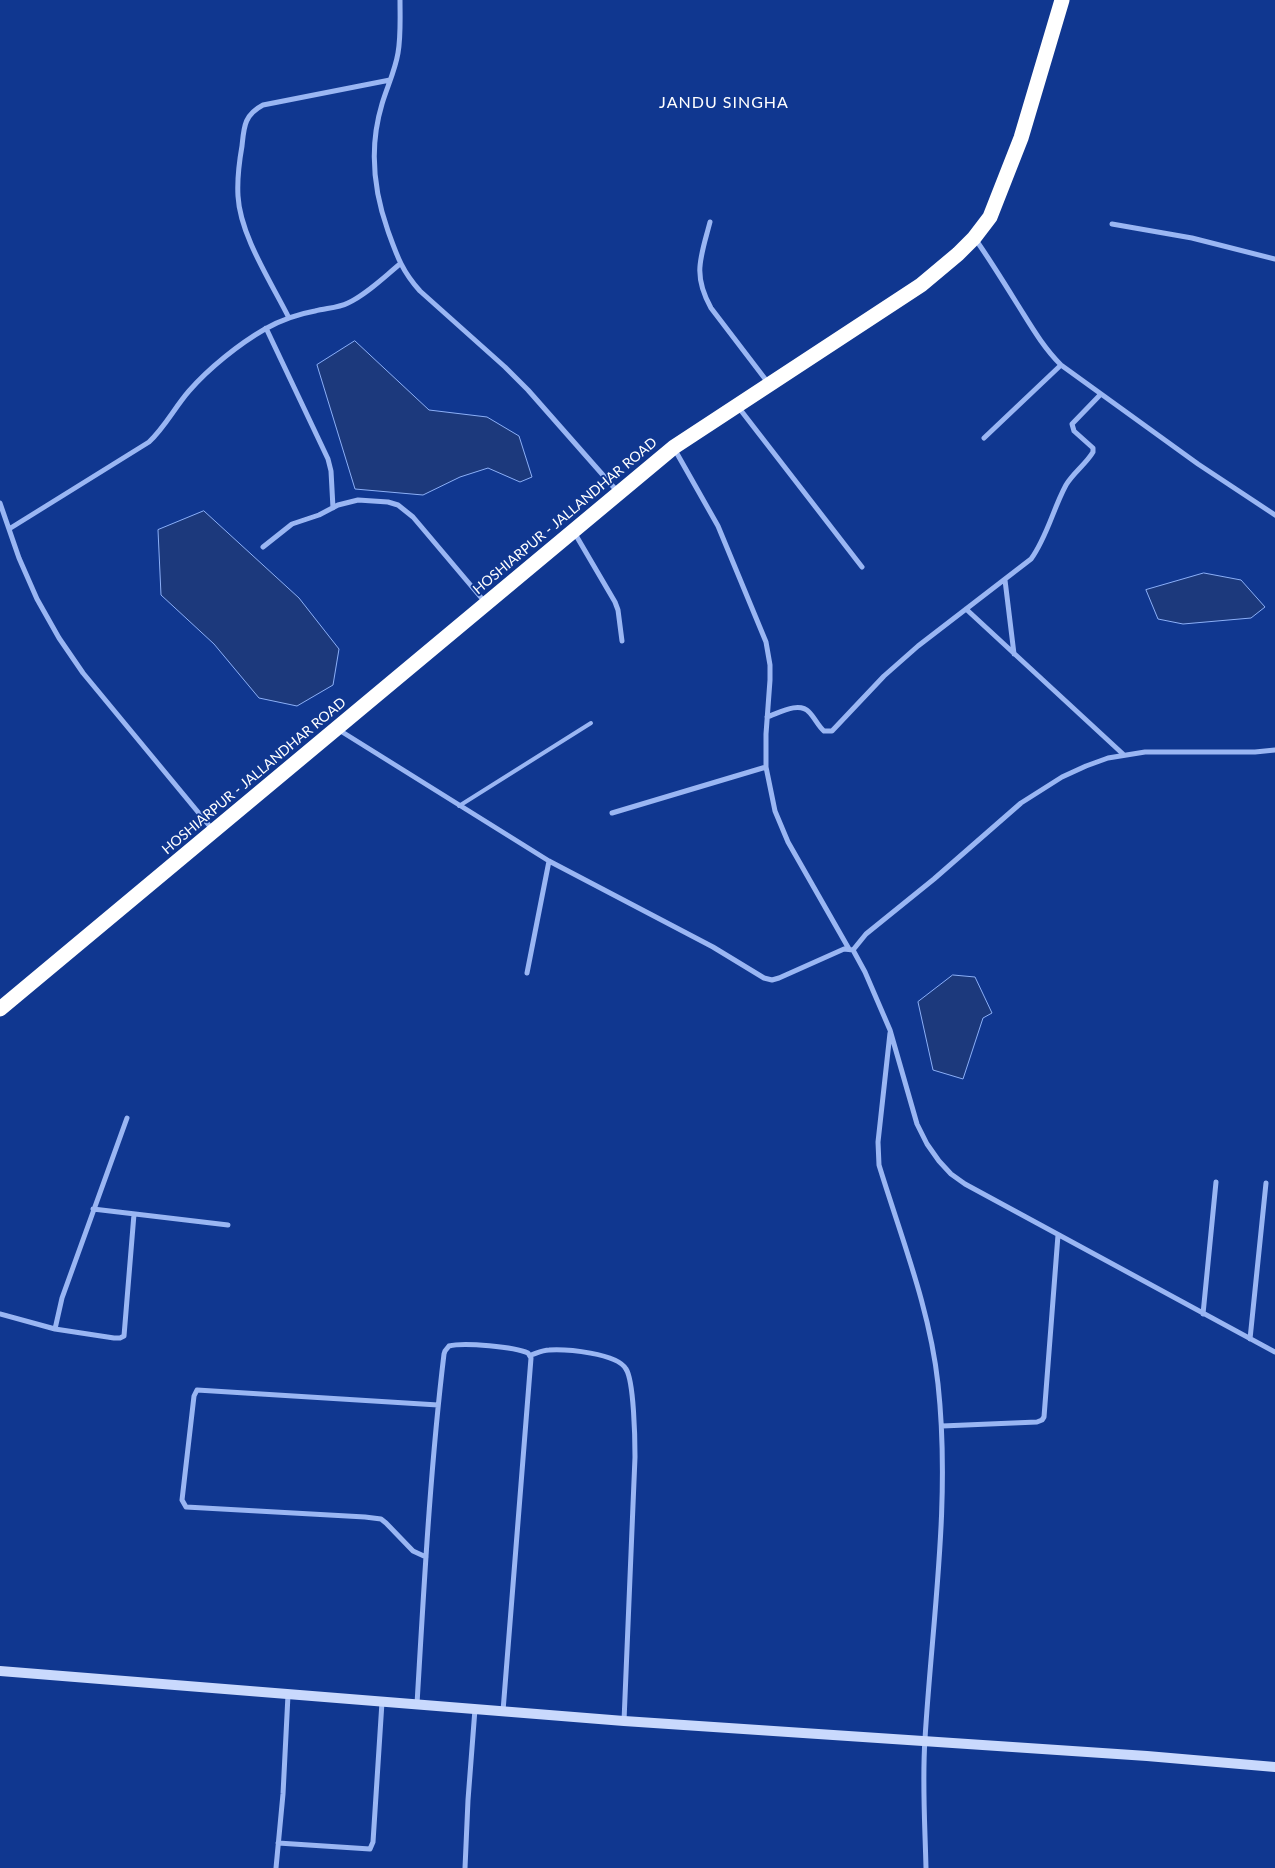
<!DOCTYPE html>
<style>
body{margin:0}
canvas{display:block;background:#103790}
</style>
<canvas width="1275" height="1868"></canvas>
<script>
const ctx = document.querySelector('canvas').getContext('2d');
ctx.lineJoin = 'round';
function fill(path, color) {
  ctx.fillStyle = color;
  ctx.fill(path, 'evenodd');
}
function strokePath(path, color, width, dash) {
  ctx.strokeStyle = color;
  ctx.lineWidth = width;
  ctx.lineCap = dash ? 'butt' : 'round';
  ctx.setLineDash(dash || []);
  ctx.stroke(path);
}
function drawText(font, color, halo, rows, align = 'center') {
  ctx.font = font + ' Lato,sans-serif';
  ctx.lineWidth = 4;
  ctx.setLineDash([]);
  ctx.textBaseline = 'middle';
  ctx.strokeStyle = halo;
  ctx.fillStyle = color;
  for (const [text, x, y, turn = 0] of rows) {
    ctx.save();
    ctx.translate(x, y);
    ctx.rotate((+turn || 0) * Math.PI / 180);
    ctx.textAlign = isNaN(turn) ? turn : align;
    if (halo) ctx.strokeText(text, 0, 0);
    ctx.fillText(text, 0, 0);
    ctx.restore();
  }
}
const water = new Path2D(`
 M 355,341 L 429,410 L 487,417 L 519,436 L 532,477 L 520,482 L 488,468 L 460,477 L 423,495 L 355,489 L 317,365 Z
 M 204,511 L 299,598 L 339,649 L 333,685 L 297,706 L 259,698 L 214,644 L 161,595 L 158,530 Z
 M 1204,573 L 1241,580 L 1265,607 L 1251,618 L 1183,624 L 1158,619 L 1146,590 Z
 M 953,975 L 975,977 L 992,1013 L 983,1018 L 963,1079 L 933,1070 L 918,1002 Z`);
fill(water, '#1c397c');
strokePath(water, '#8baff7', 1);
strokePath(new Path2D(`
 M 459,806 L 591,723`), '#9ab6f3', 4);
strokePath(new Path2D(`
 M 400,0 C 400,18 401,36 398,53 C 395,71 387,87 382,104 C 369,147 373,189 388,231 C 397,256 402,271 420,291 L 505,367 L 528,390 L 617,491
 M 710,222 C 701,257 692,274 711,308 L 769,384
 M 1112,224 L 1192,238 L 1275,259
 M 976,240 C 990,260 1003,281 1016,302 C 1030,324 1042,346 1061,365 L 1198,464 L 1275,515
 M 289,318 C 271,282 240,235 238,196 C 237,179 239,163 242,146 C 244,127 244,115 263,105 L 390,80
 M 266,328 L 328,459 L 331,471 L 333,508
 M 739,408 L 862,567
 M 984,438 L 1061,365
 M 675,450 L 718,526 L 766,642 L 770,665 L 770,680 L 766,734 L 766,767 L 775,811 L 788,842 L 849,949
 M 0,503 L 19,558 L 37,599 L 59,638 L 83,673 L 212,829
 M 9,529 L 149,442 C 165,427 175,407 189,391 C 209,368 239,344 265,329 C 281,320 298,314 315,311 C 327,308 338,308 348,303 C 367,294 384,277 400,264
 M 574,532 L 615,602 L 618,610 L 622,641
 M 263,547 L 292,524 L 319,515 L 338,505 L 358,500 L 388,502 L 398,505 L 413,517 L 484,601
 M 1005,580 L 1014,654
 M 966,609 L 1124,755
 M 767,717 C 779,713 799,701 809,712 C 815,718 818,726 824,731 L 832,731 L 884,676 L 918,646 L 1031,559 C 1047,537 1053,509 1066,485 C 1073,473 1086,464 1093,452 L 1093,448 L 1074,431 L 1072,424 L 1100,395
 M 339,730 L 549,861 L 713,947 L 764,978 L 772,980 L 779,978 L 844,949 L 853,950 L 865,972 L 890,1030 L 917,1124 L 927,1144 L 939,1161 L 951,1174 L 965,1184 L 1275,1352
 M 612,813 L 766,767
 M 853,950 L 866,934 L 934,879 L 1021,803 L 1062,777 L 1086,766 L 1108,758 L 1145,752 L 1255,752 L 1275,750
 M 527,973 L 549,861
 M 890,1033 L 878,1142 L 879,1165 C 901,1237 930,1309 938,1384 C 951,1503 932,1621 925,1739 C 922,1782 925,1825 926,1868
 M 93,1209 L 228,1225
 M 0,1314 L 55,1329 L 114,1338 L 120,1338 L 124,1336 L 134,1214
 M 1203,1314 L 1216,1182
 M 55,1329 L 62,1298 L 127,1118
 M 1250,1339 L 1266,1183
 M 531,1355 C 537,1353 543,1350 549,1350 C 566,1349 617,1353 626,1369 C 634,1381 635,1440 635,1457 L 624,1721
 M 942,1426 L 1037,1422 L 1042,1420 L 1044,1417 L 1058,1235
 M 426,1557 L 413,1551 L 386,1523 L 381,1519 L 365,1517 L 186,1507 L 182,1500 L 194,1396 L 197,1390 L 438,1405
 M 417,1704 C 424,1587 430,1470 444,1354 L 445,1351 L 449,1346 C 464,1342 515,1347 528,1353 L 531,1358 L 503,1711
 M 278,1843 L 370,1849 L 373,1842 L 382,1702
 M 276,1868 L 283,1794 L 288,1695
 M 465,1868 L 468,1800 L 475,1709`), '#9ab6f3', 5);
strokePath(new Path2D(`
 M 0,1671 L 624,1721 L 1147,1756 L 1275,1767`), '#c9d9fd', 10);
strokePath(new Path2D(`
 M 0,1009 L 674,447 L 921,285 L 958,254 L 974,238 L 990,217 L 1021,138 L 1062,0`), '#fff', 15);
drawText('14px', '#fff', '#103790', [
 ["HOSHIARPUR - JALLANDHAR ROAD",565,516,-40],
 ["HOSHIARPUR - JALLANDHAR ROAD",254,776,-40]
]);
ctx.letterSpacing = '1px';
drawText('16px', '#fff', '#103790', [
 ["JANDU SINGHA",724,103]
]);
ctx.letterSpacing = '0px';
</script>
